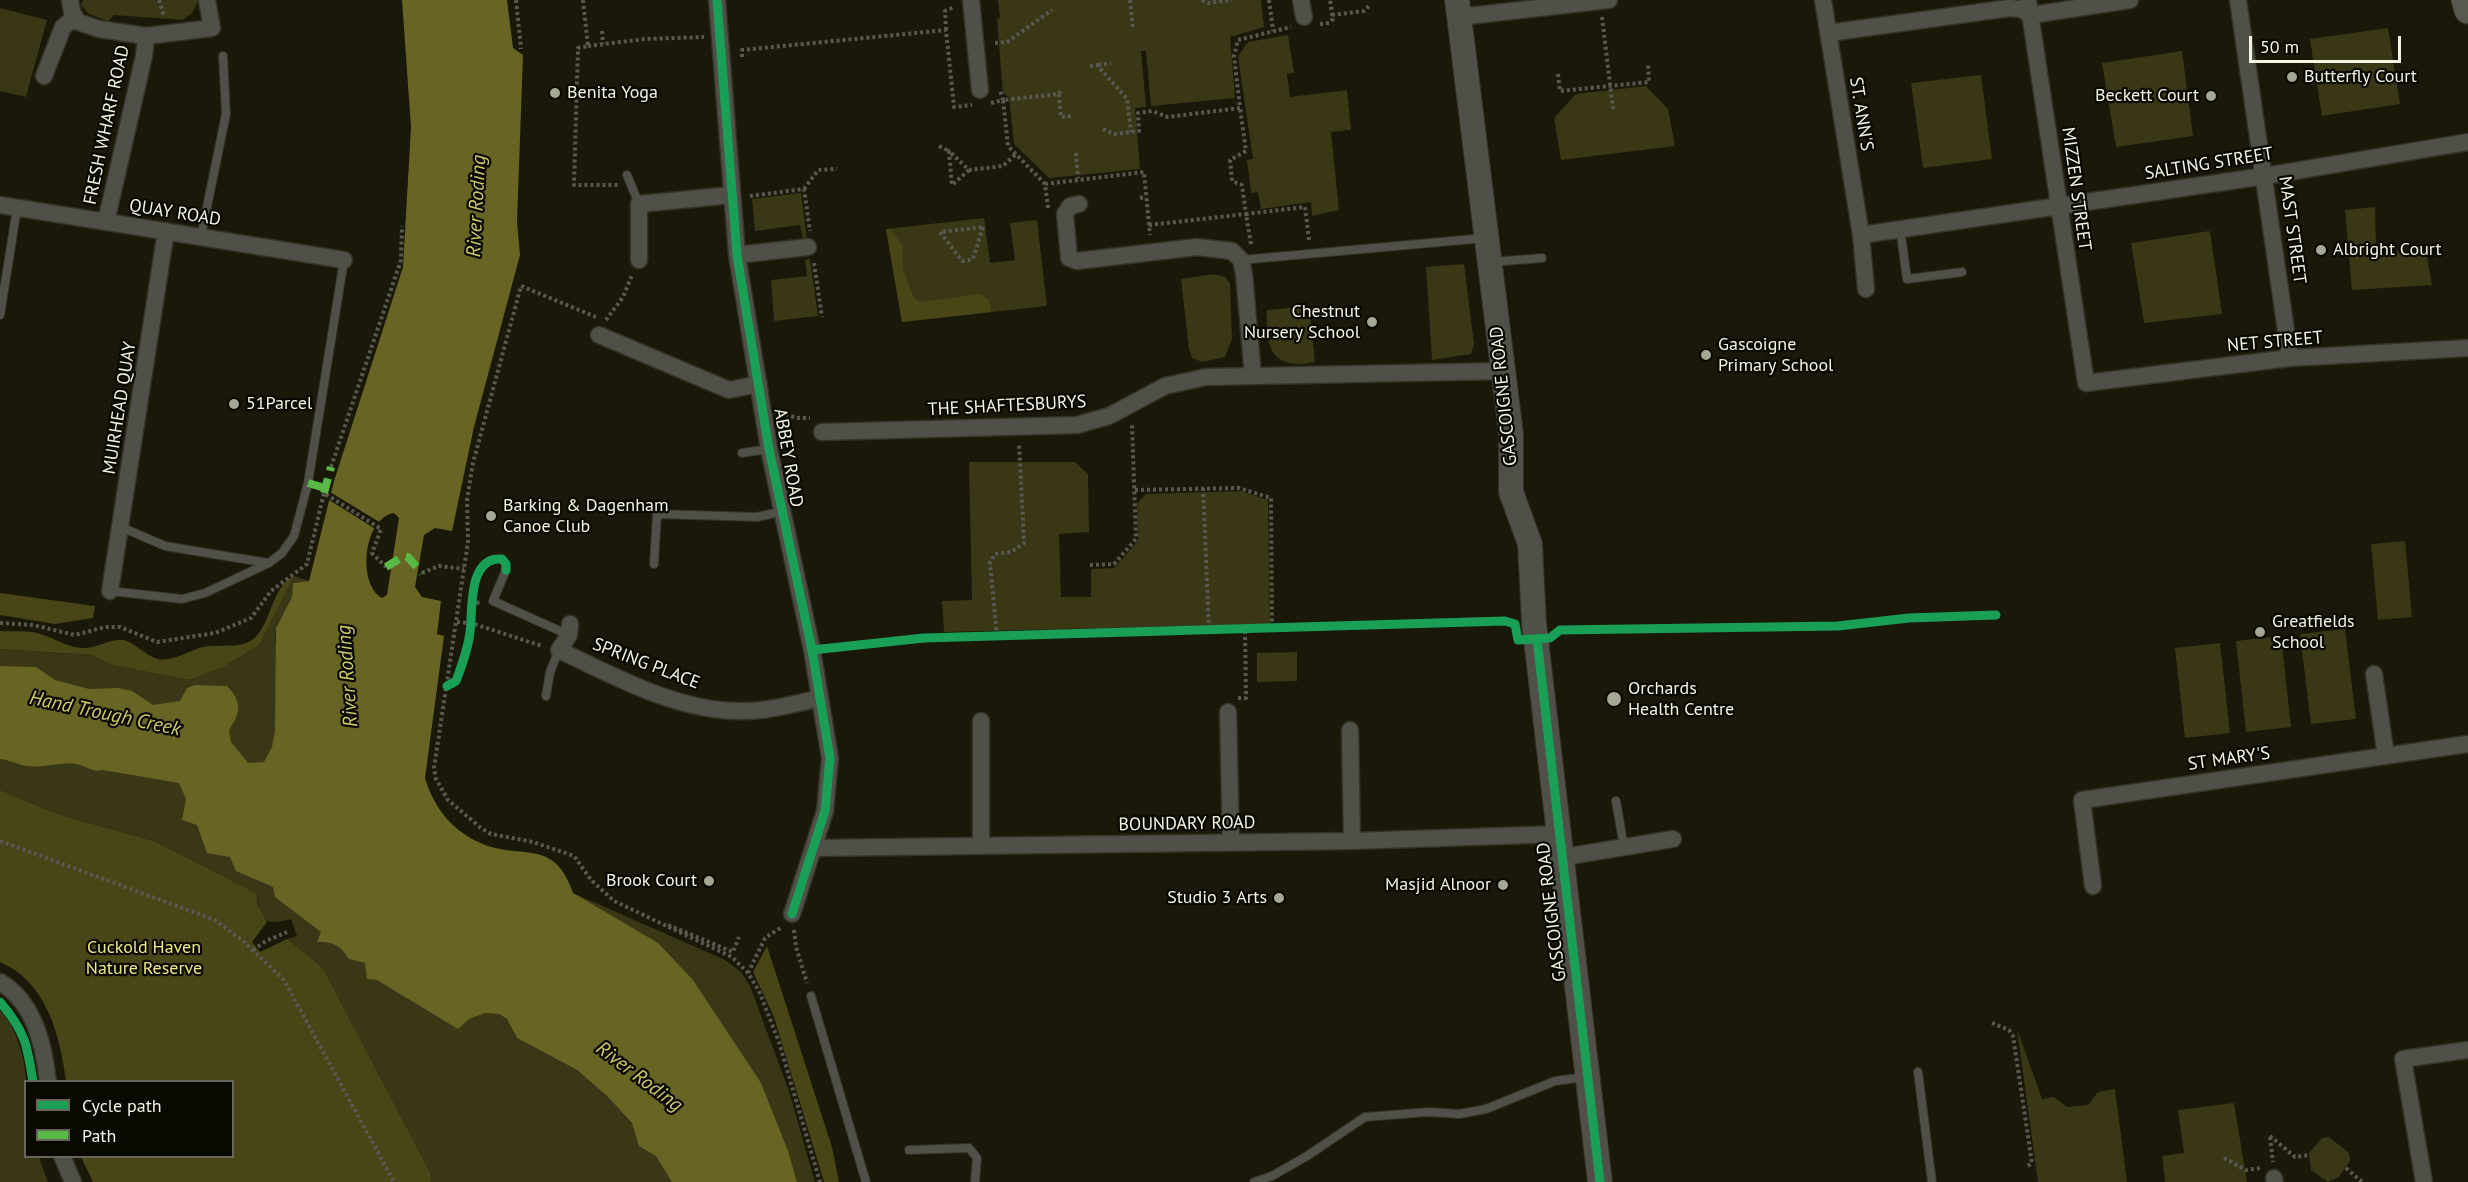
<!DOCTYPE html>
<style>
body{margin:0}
#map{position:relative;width:2468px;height:1182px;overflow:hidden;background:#191809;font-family:"PT Sans",sans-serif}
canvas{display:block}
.legend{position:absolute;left:24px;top:1080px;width:210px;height:78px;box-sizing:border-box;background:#090801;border:2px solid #67665b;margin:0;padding:8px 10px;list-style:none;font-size:18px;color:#f4f4e2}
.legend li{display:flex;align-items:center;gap:12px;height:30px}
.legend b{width:30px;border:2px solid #67665b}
.scale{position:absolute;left:2249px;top:36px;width:152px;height:27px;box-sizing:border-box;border:3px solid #f4f4e2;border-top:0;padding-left:8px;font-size:18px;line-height:21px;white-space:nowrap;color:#f4f4e2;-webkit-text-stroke:4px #090801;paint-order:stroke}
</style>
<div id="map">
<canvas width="2468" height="1182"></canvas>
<ul class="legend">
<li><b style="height:8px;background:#1a9f57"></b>Cycle path</li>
<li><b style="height:8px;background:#58b947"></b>Path</li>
</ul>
<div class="scale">50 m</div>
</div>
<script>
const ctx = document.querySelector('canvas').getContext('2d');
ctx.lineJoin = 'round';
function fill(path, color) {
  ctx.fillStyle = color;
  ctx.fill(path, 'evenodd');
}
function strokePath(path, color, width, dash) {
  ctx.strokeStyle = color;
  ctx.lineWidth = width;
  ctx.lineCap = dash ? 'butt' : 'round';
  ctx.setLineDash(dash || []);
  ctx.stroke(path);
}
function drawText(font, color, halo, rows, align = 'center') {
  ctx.font = font + ' "PT Sans",sans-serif';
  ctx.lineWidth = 4.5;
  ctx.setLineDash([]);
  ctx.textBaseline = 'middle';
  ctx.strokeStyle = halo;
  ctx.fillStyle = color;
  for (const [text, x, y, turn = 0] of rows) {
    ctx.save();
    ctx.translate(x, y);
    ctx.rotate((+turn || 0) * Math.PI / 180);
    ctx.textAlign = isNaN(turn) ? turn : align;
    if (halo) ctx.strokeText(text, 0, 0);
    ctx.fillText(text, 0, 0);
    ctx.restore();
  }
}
fill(new Path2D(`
 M 83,0 L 199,0 L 192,13 L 183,20 L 114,15 L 108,21 L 89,14 L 81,5 Z
 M 998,0 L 1261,0 L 1264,27 L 1230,37 L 1235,98 L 1151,106 L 1146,51 L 1141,51 L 1146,107 L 1135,108 L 1140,169 L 1049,178 L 1014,144 L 1009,97 L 1003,93 L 997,20 L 1000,17 Z
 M 0,8 L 47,20 L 26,97 L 0,91 Z
 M 2388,28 L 2400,104 L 2322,116 L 2310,39 Z
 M 1288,35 L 1294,73 L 1287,74 L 1290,97 L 1347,90 L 1351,130 L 1331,132 L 1339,210 L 1312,216 L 1311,202 L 1261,209 L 1258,192 L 1251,193 L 1247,160 L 1253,159 L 1238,56 L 1248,42 Z
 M 2182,51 L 2193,136 L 2116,147 L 2102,63 Z
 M 1981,75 L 1992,159 L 1923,168 L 1911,83 Z
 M 1646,86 L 1668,109 L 1675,146 L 1561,160 L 1554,118 L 1576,94 Z
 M 801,193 L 807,239 L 803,240 L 800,225 L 755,231 L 752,199 Z
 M 2375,207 L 2376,252 L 2426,250 L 2432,285 L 2352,290 L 2345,210 Z
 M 984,218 L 990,263 L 1015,260 L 1010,223 L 1037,220 L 1047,306 L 902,322 L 886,229 Z
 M 2210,231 L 2222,314 L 2144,323 L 2131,243 Z
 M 810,259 L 818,316 L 774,321 L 771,280 L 807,276 L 805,260 Z
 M 1464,264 L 1474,344 L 1471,354 L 1432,360 L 1426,267 Z
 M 1214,274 L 1225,277 L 1230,283 L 1232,339 L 1225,357 L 1202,362 L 1192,358 L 1189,349 L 1181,279 Z
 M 1309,306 L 1315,362 C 1272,371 1265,348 1267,310 Z
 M 969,462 L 1075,462 L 1088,474 L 1089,532 L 1059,534 L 1061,597 L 1091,597 L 1091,569 L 1114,568 L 1138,541 L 1137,503 L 1146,494 L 1241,491 L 1268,500 L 1270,624 L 944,632 L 942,601 L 972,600 Z
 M 2405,541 L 2412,617 L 2378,620 L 2371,544 Z
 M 294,576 L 309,581 L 293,583 L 292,597 L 276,628 L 275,641 L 485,1013 L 499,1014 L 507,1019 L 517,1038 L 577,1070 L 607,1096 L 632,1123 L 703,1182 L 431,1182 L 430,1172 L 323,968 L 287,939 L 297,936 L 291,919 C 264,926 261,921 256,893 L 154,841 L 60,815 L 0,790 L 0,649 L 91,655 L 112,665 L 188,680 L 260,644 Z
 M 2345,629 L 2356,719 L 2311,724 L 2300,634 Z
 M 2281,636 L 2291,727 L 2246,732 L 2236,641 Z
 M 2220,643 L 2230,733 L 2185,738 L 2175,648 Z
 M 1297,652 L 1297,681 L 1257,682 L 1257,653 Z
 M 425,778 C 434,809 454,833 485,845 C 524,859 555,839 573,893 L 725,960 L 741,972 L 750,986 L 789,1091 L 815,1182 L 774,1182 L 450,953 Z
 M 0,1010 C 35,1050 26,1108 26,1156 L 39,1157 L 48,1182 L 0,1182 Z
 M 2017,1029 L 2042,1099 L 2054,1097 L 2067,1107 L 2088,1105 L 2098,1092 L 2115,1089 L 2127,1182 L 2038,1182 Z
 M 2234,1103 L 2247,1182 L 2165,1182 L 2162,1156 L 2184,1153 L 2178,1110 Z
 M 2329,1137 L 2349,1153 L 2350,1161 L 2339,1177 L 2328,1182 L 2311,1170 L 2309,1153 L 2322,1138 Z`), '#393716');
fill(new Path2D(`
 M 886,229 L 890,229 L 903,246 L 903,269 L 914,298 L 920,302 L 980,294 L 989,300 L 991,312 L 902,322 Z
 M 294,576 L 260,644 L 223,667 L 188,680 L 112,665 L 91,655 L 0,649 L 0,631 C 12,632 25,630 37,633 C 53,637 67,648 84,648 C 97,648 112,638 124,640 C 135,643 144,654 155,658 C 169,664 190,650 203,647 C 219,644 239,649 252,640 C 272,625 270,588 294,576 Z
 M 0,593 L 95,606 L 93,618 L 55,624 L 0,615 Z
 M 0,790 L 60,815 L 154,841 L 256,893 L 258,906 L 267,922 L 252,942 L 260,952 L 287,939 L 323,968 L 430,1172 L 431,1182 L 93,1182 L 81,1157 L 232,1156 L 232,1082 L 66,1081 C 60,1036 47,982 0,962 Z
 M 767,946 L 832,1147 L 839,1182 L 824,1182 L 774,1017 L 753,972 Z`), '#484516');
fill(new Path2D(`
 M 402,0 L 507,0 L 513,48 L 523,55 L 517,222 L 520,255 L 474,427 L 452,531 L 435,528 L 424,535 L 415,587 L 422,597 L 441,601 L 437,634 L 444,636 L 425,778 C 434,809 454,833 485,845 C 524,859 555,839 573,893 L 658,943 L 693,980 L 761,1083 L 788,1151 L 797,1182 L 672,1182 L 656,1156 L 639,1146 L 632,1123 L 607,1096 L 577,1070 L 517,1038 L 507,1019 L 499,1014 L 485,1013 L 469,1019 L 458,1029 L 377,980 L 367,979 L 365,963 L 349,959 C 340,945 334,942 317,942 L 321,932 L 275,897 L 273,887 L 236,871 L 230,857 L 207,853 L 197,825 L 182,820 L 186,799 L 179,783 L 103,770 C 94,773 86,766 76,764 C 59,762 44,768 27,766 C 18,765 11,760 0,759 L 0,666 L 36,667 L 55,680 L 89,689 L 118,688 L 132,691 L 153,705 L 180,701 L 187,688 L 195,685 L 227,686 C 242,701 241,713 229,730 L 231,742 L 248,763 L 264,762 L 272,747 L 275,731 L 276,628 L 292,597 L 293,583 L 309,581 L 334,481 L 403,267 L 411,127 ZM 394,513 L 399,518 L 387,595 L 382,598 C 357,584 363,518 394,513 Z`), '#676424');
fill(new Path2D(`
 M 330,492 L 381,523 L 377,530 L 326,498 Z`), '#191809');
const lane = new Path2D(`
 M 627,175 L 639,204
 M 1900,228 L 1907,279 L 1962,272
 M 201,236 L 226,114 L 223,56
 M 1241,260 L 1485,238
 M 1492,262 L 1542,258
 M 0,315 L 17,208
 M 742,453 L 769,449
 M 121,527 L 165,546 L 268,563
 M 654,564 L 657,514 L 757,517 L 780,512
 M 506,570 L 493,601 L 569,635
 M 110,591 L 182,599 L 205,593 L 269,563 L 282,553 L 294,536 L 308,483 L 344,260
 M 546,696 L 550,672 L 559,650
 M 1616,801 L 1624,847
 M 811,996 L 866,1182
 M 1918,1072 L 1932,1182
 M 909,1150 L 969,1148 L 977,1158 L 975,1182
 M 1254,1182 L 1272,1176 L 1307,1156 L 1365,1117 L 1429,1112 L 1459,1114 L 1486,1109 L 1555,1081 L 1586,1077`);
const street = new Path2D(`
 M 70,0 L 72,12 L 78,22 L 99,29 L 146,36 L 212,28 L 207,0
 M 717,0 L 737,255 L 769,449 L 812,650 L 830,758 L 825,811 L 792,914
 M 971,0 L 980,90
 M 1301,0 L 1304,17
 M 1823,0 L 1861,235 L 1866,289
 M 2028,0 L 2086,383 L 2290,358 L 2468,348
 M 2238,0 L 2290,358
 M 1459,17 L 1609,0
 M 1828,33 L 2010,8 L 2020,9 L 2031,15 L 2130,0
 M 44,76 L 63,27 L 75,17
 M 1079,204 L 1070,206 L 1065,214 L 1069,258 L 1077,261 L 1197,247 L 1232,251 L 1241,260 L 1244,274 L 1253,376
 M 0,205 L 344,260
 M 106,222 L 144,56 L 146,36
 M 1861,235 L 2265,176 L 2468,142
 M 737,255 L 808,247
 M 639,260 L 639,204 L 732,195
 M 599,335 L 729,390 L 759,384
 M 822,432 L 1077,425 L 1109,416 L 1165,386 L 1206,377 L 1503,371
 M 110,591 L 166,231
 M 570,624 L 569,635 L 559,650 C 615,677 679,712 742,711 C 768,711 795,704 820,698
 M 2374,674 L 2386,756
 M 1228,712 L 1231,843
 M 981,721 L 981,846
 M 1350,730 L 1352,841
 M 815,848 L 1352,841 L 1560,834
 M 1564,857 L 1673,839
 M 2093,886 L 2082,800 L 2468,744
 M 0,982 C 34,1002 44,1045 48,1082
 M 62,1156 L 73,1182
 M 2274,1178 L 2275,1182
 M 2424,1182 L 2403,1059 L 2468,1050`);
const secondary = new Path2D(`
 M 1457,0 L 1511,434 L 1511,492 L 1530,544 L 1534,623 L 1600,1182`);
const primary = new Path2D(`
 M 2465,0 L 2468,10`);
strokePath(lane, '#323225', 10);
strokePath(street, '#323225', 19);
strokePath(secondary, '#323225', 26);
strokePath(primary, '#323225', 29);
strokePath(new Path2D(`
 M 159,0 L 164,16
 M 516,0 L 521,49
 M 583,0 L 588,46 L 578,48 L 574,185 L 619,185
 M 1130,0 L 1133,29
 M 1202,0 L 1208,3 L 1232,0
 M 1269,0 L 1273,31
 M 1332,15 L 1364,11 L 1371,4
 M 1602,17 L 1613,109
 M 1320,24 L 1329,23 L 1333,19 L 1330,0
 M 946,30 L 945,11 L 954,7
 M 602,31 L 603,44
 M 995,43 L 1007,42 L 1052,10
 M 588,46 L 645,39 L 704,37
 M 742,57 L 742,50 L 946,30 L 954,107 L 972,105
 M 1098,65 L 1111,63
 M 1090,66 L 1097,65 L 1127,99 L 1131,132
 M 1558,74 L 1560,91 L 1649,82 L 1648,65
 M 1059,94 L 1061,117 L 1071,116
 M 991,103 L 1003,100 L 1000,90
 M 1103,129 L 1114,134 L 1139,131 L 1138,113 L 1152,111 L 1168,117 L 1240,108 L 1234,56 L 1238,40 L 1291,27
 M 939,146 L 949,151
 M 1076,153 L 1078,178
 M 969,170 L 952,185 L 949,151 L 969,170 L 1003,166 L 1016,154
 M 1045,184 L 1144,172 L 1150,235
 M 804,189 L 818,170 L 837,169
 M 750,196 L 804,189 L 810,231
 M 1140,198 L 1146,197
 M 1048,208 L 1045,184 L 1008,146 L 1003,100 L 1059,94 L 1062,89
 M 1149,225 L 1246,214 L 1242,185 L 1232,181 L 1230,160 L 1246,151 L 1240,108
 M 983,227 L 973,259 L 962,261 L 940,232 Z
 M 1251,244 L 1246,214 L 1305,207 L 1309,240
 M 814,263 L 822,317
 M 596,317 L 521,286 L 473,463 L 467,500 L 468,542 L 434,768 L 436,779 L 448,800 L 481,828 L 491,834 L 533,842 L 574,856 L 591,880 L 614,901 L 732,957 L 748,973 L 759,991 L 779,1042 L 820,1182
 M 606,320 L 623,297 L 632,275
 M 780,412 L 796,418 L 810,418
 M 331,467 L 401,260 L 402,226
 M 1203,488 L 1209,630
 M 1135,490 L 1239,488 L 1271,498 L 1272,628
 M 1090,565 L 1114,564 L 1136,539 L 1132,424
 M 422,573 L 439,566 L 464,569
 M 471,600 L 481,604
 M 457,622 L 471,623 L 542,646
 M 0,623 L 33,625 L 75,635 L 105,627 L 120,627 L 157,642 L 215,633 L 251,618 L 271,591 L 307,564 L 324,493 L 381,529 L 372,553 L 386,567
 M 997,636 L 990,563 L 995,554 L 1011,552 L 1024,543 L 1019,443
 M 1238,698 L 1246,698 L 1245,629
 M 0,841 L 215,920 L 243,941 L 284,980 L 394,1182
 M 668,925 L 733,952 L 739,937
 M 794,930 L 796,947 L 807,983
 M 253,950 L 266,941 L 287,932
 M 748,973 L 765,938 L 782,927
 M 1992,1023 L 2009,1030 L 2013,1036 L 2032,1163 L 2026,1167
 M 2270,1136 L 2295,1157 L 2309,1155
 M 2270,1137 L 2273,1162
 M 2224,1158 L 2246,1170 L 2261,1168
 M 2346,1168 L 2362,1182`), '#595951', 4, [3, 3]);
strokePath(lane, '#505048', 8);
strokePath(street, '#505048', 16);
strokePath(secondary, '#505049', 24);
strokePath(primary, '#585850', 27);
strokePath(new Path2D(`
 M 308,483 L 325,488
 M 324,493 L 331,467
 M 386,567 L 404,556 L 408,557 L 422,573`), '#58b947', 8, [15, 8]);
strokePath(new Path2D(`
 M 717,0 L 737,255 L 769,449 L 812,650 L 830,758 L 825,811 L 792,914
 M 1537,639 L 1600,1182
 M 812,650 L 924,638 L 1505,621 L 1515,624 L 1518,640 L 1550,638 L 1560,630 L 1838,626 L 1909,618 L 1996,615
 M 447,686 L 456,681 C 462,665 468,649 470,632 C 473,612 467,556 502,559 L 506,564 L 506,570
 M 0,1002 C 25,1032 27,1043 33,1082`), '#1a9f57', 9);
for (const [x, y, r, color] of [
 [2292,77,6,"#a7a796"],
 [555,93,6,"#a7a796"],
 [2211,96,6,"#a7a796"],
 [2321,250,6,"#a7a796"],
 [1372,322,6,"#a7a796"],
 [1706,355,6,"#a7a796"],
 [234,404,6,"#a7a796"],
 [491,516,6,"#a7a796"],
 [2260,632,6,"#a7a796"],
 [1614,699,8,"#a7a796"],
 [709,881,6,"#a7a796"],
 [1503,885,6,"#a7a796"],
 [1279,898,6,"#a7a796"]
]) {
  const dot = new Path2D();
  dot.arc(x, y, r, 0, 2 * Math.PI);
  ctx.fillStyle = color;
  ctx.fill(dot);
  strokePath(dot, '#090801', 2);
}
drawText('18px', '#f4f4e2', '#090801', [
 ["Butterfly Court",2304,77],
 ["Benita Yoga",567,93],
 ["Beckett Court",2199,96,"right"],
 ["Albright Court",2333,250],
 ["Chestnut",1360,312,"right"],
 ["Nursery School",1360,333,"right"],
 ["Gascoigne",1718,345],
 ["Primary School",1718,366],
 ["51Parcel",246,404],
 ["Barking & Dagenham",503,506],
 ["Canoe Club",503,527],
 ["Greatfields",2272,622],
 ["School",2272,643],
 ["Orchards",1628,689],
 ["Health Centre",1628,710],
 ["Brook Court",697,881,"right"],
 ["Masjid Alnoor",1491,885,"right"],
 ["Studio 3 Arts",1267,898,"right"]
], 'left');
drawText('18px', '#f4f4e2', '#090801', [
 ["ST. ANN'S",1861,114,81],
 ["FRESH WHARF ROAD",107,125,-78],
 ["SALTING STREET",2209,164,-9],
 ["MIZZEN STREET",2076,189,82],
 ["QUAY ROAD",175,213,9],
 ["MAST STREET",2292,230,82],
 ["NET STREET",2275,342,-5],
 ["GASCOIGNE ROAD",1504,396,-96],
 ["THE SHAFTESBURYS",1007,406,-3],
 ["MUIRHEAD QUAY",120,408,-81],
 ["ABBEY ROAD",788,458,80],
 ["SPRING PLACE",646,664,21],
 ["ST MARY'S",2229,759,-8],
 ["BOUNDARY ROAD",1187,824,-1],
 ["GASCOIGNE ROAD",1552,912,-97]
]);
drawText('18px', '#eee887', '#090801', [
 ["Cuckold Haven",144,948],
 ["Nature Reserve",144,969]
]);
drawText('italic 20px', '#d0cb6a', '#090801', [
 ["River Roding",477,206,-87],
 ["River Roding",348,676,-94],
 ["Hand Trough Creek",105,714,12],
 ["River Roding",639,1077,37]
]);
</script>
